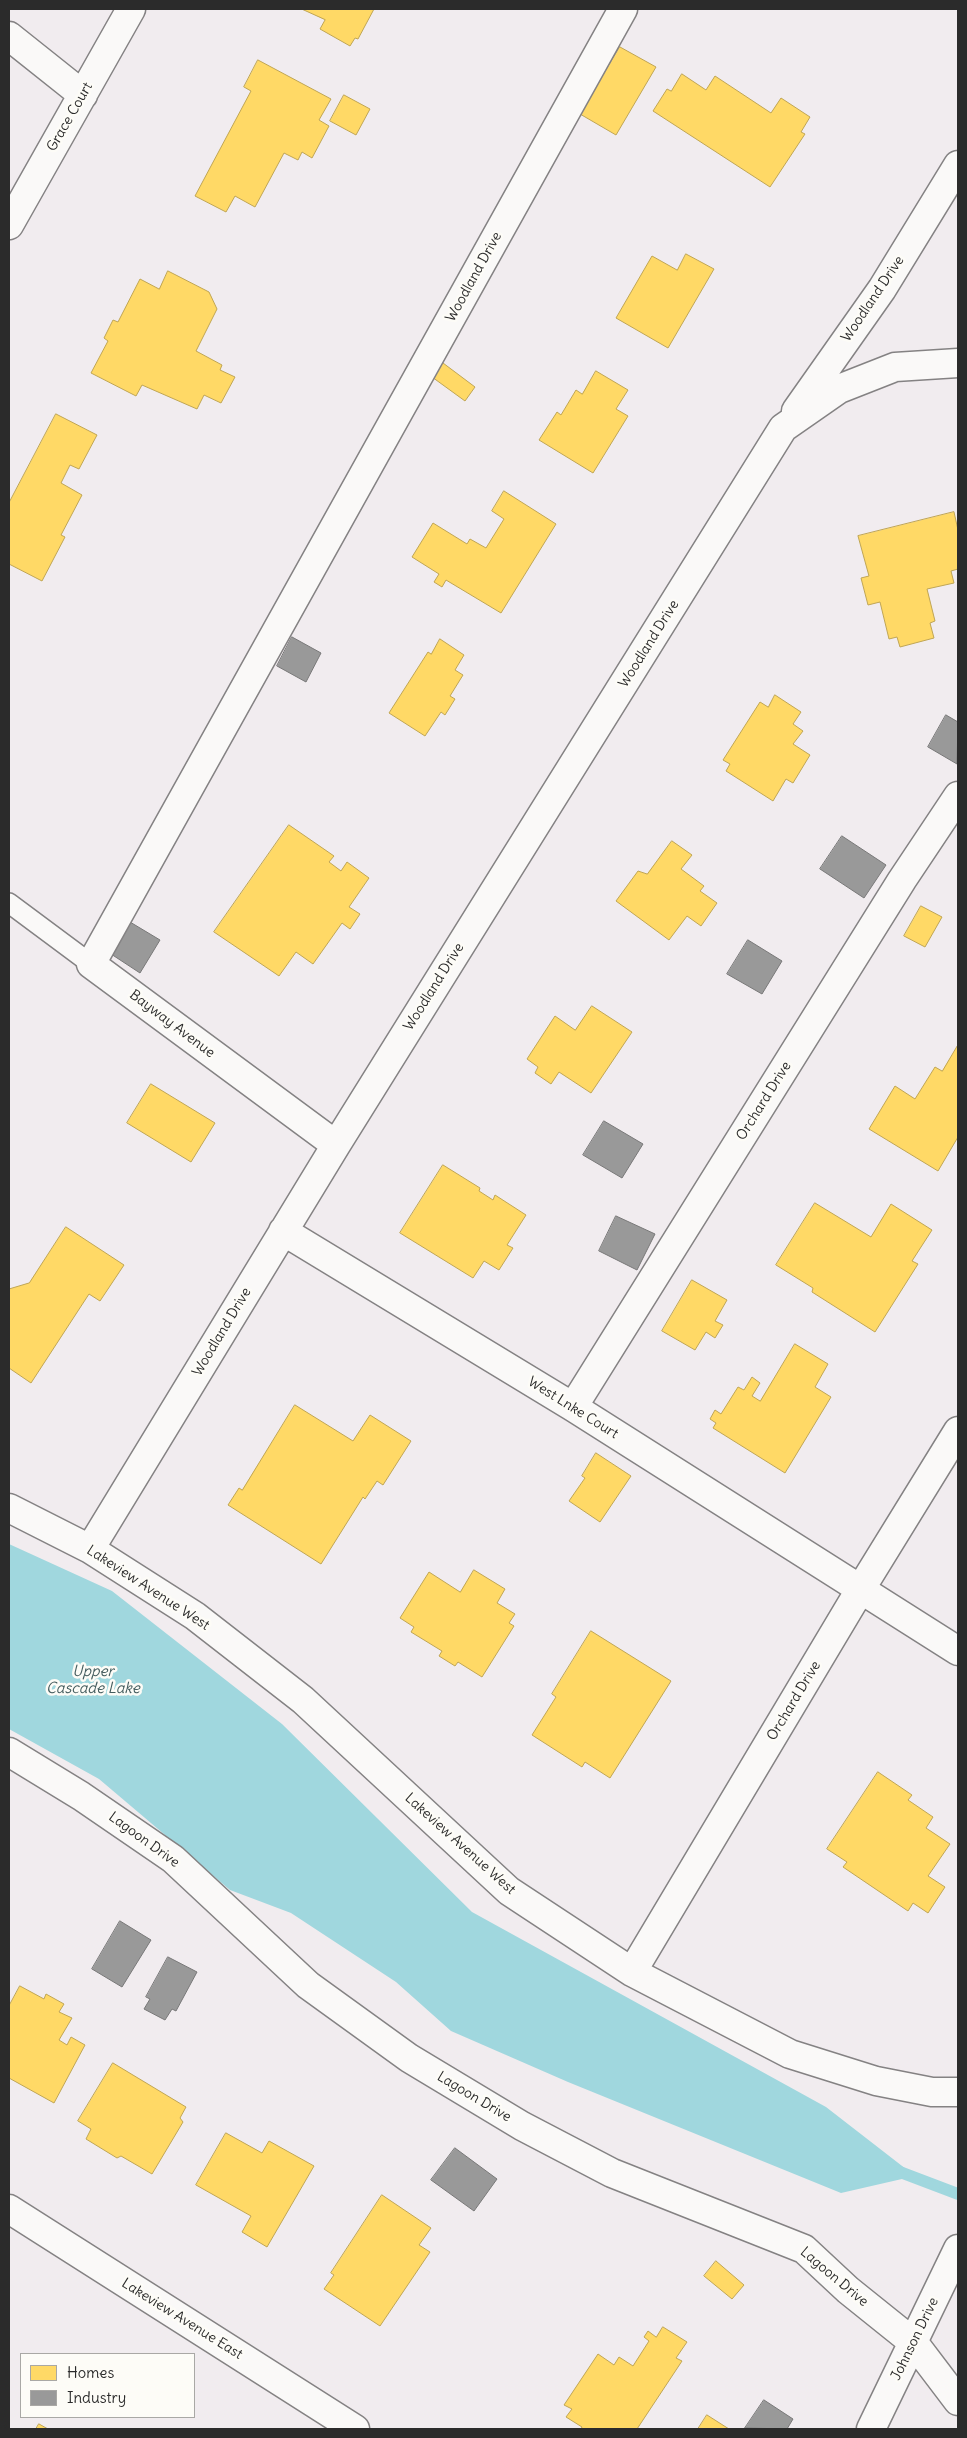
<!DOCTYPE html>
<style>
body{margin:0}
#map{position:relative;width:967px;height:2438px;overflow:hidden;background:#f1ecef;font-family:Delius,sans-serif}
canvas{display:block}
.frame{position:absolute;inset:0;border:10px solid #2b2b2b;pointer-events:none}
.legend{position:absolute;left:20px;top:2353px;width:175px;height:65px;box-sizing:border-box;background:#fdfcf7;border:1px solid #a9a8a5;margin:0;padding:6px 9px;list-style:none;font-size:15px;color:#2b2b2b}
.legend li{display:flex;align-items:center;gap:10px;height:25px}
.legend b{width:25px;border:1px solid #a9a8a5}
</style>
<div id="map">
<canvas width="967" height="2438"></canvas>
<div class="frame"></div>
<ul class="legend">
<li><b style="height:14px;background:#ffd966"></b>Homes</li>
<li><b style="height:14px;background:#999"></b>Industry</li>
</ul>
</div>
<script>
const ctx = document.querySelector('canvas').getContext('2d');
ctx.lineJoin = 'round';
function fill(path, color) {
  ctx.fillStyle = color;
  ctx.fill(path, 'evenodd');
}
function strokePath(path, color, width, dash) {
  ctx.strokeStyle = color;
  ctx.lineWidth = width;
  ctx.lineCap = dash ? 'butt' : 'round';
  ctx.setLineDash(dash || []);
  ctx.stroke(path);
}
function drawText(font, color, halo, rows, align = 'center') {
  ctx.font = font + ' Delius,sans-serif';
  ctx.lineWidth = 5;
  ctx.setLineDash([]);
  ctx.textBaseline = 'middle';
  ctx.strokeStyle = halo;
  ctx.fillStyle = color;
  for (const [text, x, y, turn = 0] of rows) {
    ctx.save();
    ctx.translate(x, y);
    ctx.rotate((+turn || 0) * Math.PI / 180);
    ctx.textAlign = isNaN(turn) ? turn : align;
    if (halo) ctx.strokeText(text, 0, 0);
    ctx.fillText(text, 0, 0);
    ctx.restore();
  }
}
fill(new Path2D(`
 M 9,1544 L 112,1591 L 282,1724 L 472,1912 L 826,2107 L 915,2176 L 841,2193 L 568,2082 L 451,2031 L 396,1982 L 291,1913 L 230,1890 L 99,1779 L 9,1729 Z`), '#a0d7de');
const homes = new Path2D(`
 M 302,9 L 374,9 L 358,39 L 355,38 L 350,46 L 320,29 L 325,20 Z
 M 620,47 L 656,67 L 616,135 L 580,114 Z
 M 258,60 L 331,99 L 319,120 L 329,126 L 312,158 L 302,152 L 298,160 L 284,153 L 255,207 L 235,196 L 226,212 L 195,196 L 251,91 L 244,87 Z
 M 682,74 L 706,90 L 715,76 L 771,113 L 781,98 L 810,117 L 801,132 L 805,134 L 770,187 L 653,111 L 667,89 L 671,91 Z
 M 344,95 L 370,109 L 356,135 L 330,121 Z
 M 686,254 L 714,269 L 668,348 L 616,318 L 652,256 L 677,270 Z
 M 168,271 L 209,292 L 217,309 L 196,351 L 222,365 L 220,370 L 235,377 L 221,403 L 204,395 L 197,409 L 142,385 L 136,396 L 91,373 L 108,341 L 104,338 L 113,320 L 118,322 L 140,279 L 159,289 Z
 M 443,363 L 475,387 L 465,401 L 432,377 Z
 M 596,371 L 628,390 L 616,409 L 628,416 L 593,473 L 539,440 L 557,412 L 561,415 L 576,390 L 582,394 Z
 M 56,414 L 97,435 L 79,469 L 70,465 L 61,483 L 82,495 L 61,535 L 65,537 L 42,581 L 9,564 L 9,503 Z
 M 504,491 L 556,524 L 501,613 L 446,580 L 442,587 L 434,582 L 439,574 L 412,557 L 433,523 L 467,544 L 470,539 L 486,548 L 504,519 L 492,511 Z
 M 954,512 L 958,530 L 958,569 L 951,571 L 954,583 L 927,589 L 935,621 L 930,623 L 934,638 L 900,647 L 897,637 L 889,639 L 880,602 L 868,605 L 861,578 L 869,576 L 858,536 Z
 M 440,639 L 464,655 L 455,670 L 463,675 L 450,696 L 455,699 L 445,715 L 441,712 L 425,736 L 389,713 L 428,652 L 431,654 Z
 M 775,695 L 801,712 L 793,724 L 803,731 L 793,744 L 810,755 L 793,783 L 786,779 L 773,801 L 726,771 L 730,764 L 723,760 L 760,702 L 768,707 Z
 M 289,825 L 334,856 L 329,862 L 341,871 L 347,862 L 369,878 L 349,907 L 360,914 L 350,929 L 342,923 L 313,964 L 296,952 L 279,976 L 214,932 Z
 M 672,841 L 692,855 L 681,869 L 704,886 L 700,891 L 717,903 L 701,926 L 687,916 L 669,940 L 616,901 L 638,871 L 647,874 Z
 M 921,906 L 942,917 L 925,947 L 904,936 Z
 M 592,1006 L 632,1032 L 591,1093 L 559,1072 L 551,1084 L 535,1073 L 538,1067 L 527,1059 L 555,1016 L 575,1030 Z
 M 958,1045 L 958,1137 L 938,1171 L 869,1129 L 895,1086 L 915,1099 L 935,1067 L 942,1071 Z
 M 151,1084 L 215,1123 L 191,1162 L 127,1123 Z
 M 443,1165 L 480,1188 L 479,1191 L 493,1200 L 495,1195 L 526,1215 L 507,1245 L 513,1248 L 499,1270 L 484,1261 L 473,1278 L 400,1233 Z
 M 815,1203 L 871,1237 L 891,1204 L 932,1230 L 912,1261 L 918,1264 L 875,1332 L 812,1292 L 813,1288 L 776,1265 Z
 M 66,1227 L 124,1265 L 100,1301 L 89,1294 L 31,1383 L 9,1368 L 9,1289 L 29,1283 Z
 M 692,1280 L 727,1300 L 715,1321 L 723,1325 L 715,1338 L 706,1332 L 695,1350 L 662,1331 Z
 M 795,1344 L 828,1364 L 815,1387 L 831,1397 L 785,1473 L 713,1428 L 716,1423 L 710,1419 L 715,1410 L 721,1414 L 738,1387 L 744,1390 L 752,1377 L 760,1383 L 752,1396 L 760,1401 Z
 M 295,1405 L 353,1441 L 370,1415 L 411,1441 L 383,1485 L 377,1481 L 365,1499 L 363,1497 L 321,1564 L 228,1505 L 239,1488 L 242,1490 Z
 M 596,1453 L 631,1476 L 600,1522 L 569,1501 L 585,1478 L 582,1476 Z
 M 474,1570 L 505,1589 L 497,1603 L 515,1614 L 509,1623 L 514,1626 L 482,1677 L 458,1662 L 455,1666 L 439,1656 L 442,1651 L 411,1632 L 414,1627 L 400,1618 L 429,1572 L 460,1592 Z
 M 591,1631 L 671,1681 L 610,1778 L 585,1762 L 582,1767 L 532,1735 L 556,1697 L 552,1694 Z
 M 878,1772 L 912,1795 L 908,1800 L 933,1817 L 926,1828 L 950,1844 L 928,1876 L 945,1887 L 928,1913 L 913,1903 L 908,1911 L 843,1867 L 847,1862 L 827,1849 Z
 M 20,1986 L 44,1999 L 46,1994 L 64,2004 L 59,2012 L 72,2018 L 59,2040 L 67,2045 L 71,2037 L 85,2045 L 54,2103 L 9,2078 L 9,2006 Z
 M 113,2063 L 186,2107 L 180,2118 L 183,2122 L 152,2174 L 121,2156 L 117,2158 L 86,2139 L 91,2129 L 78,2121 Z
 M 226,2133 L 262,2153 L 269,2141 L 314,2166 L 267,2247 L 242,2232 L 251,2216 L 196,2185 Z
 M 382,2195 L 431,2228 L 419,2245 L 430,2252 L 380,2326 L 324,2289 L 334,2275 L 331,2273 Z
 M 716,2261 L 744,2285 L 732,2299 L 704,2276 Z
 M 663,2327 L 687,2342 L 676,2358 L 682,2361 L 637,2429 L 581,2429 L 582,2427 L 566,2417 L 572,2409 L 564,2405 L 598,2354 L 614,2365 L 619,2357 L 633,2366 L 649,2341 L 644,2337 L 648,2331 L 656,2337 Z
 M 707,2415 L 729,2429 L 698,2429 Z
 M 39,2424 L 48,2429 L 36,2429 Z`);
fill(homes, '#ffd966');
strokePath(homes, '#bfa554', 1);
const industry = new Path2D(`
 M 292,637 L 321,653 L 306,682 L 277,666 Z
 M 946,715 L 958,722 L 957,764 L 928,747 Z
 M 842,836 L 886,865 L 864,898 L 820,869 Z
 M 130,922 L 160,940 L 140,973 L 111,954 Z
 M 748,940 L 782,961 L 762,994 L 727,974 Z
 M 604,1121 L 643,1144 L 622,1178 L 583,1155 Z
 M 616,1216 L 655,1234 L 637,1270 L 599,1251 Z
 M 120,1921 L 151,1940 L 122,1987 L 92,1969 Z
 M 168,1957 L 197,1972 L 176,2011 L 172,2009 L 165,2020 L 144,2009 L 150,1999 L 146,1997 Z
 M 455,2148 L 497,2179 L 474,2211 L 431,2180 Z
 M 764,2400 L 793,2419 L 787,2429 L 745,2428 Z`);
fill(industry, '#999');
strokePath(industry, '#787878', 1);
strokePath(new Path2D(`
 M 900,2172 L 958,2194`), '#a0d7de', 12);
const lane = new Path2D(`
 M 9,903 L 91,964`);
const street = new Path2D(`
 M 9,36 L 83,95
 M 9,225 L 131,9
 M 796,411 L 882,289 L 958,165
 M 336,1145 L 91,964 L 623,9
 M 283,1231 L 573,1407 L 958,1651
 M 573,1407 L 902,880 L 958,796
 M 9,1508 L 90,1549 L 195,1616 L 303,1700 L 509,1891 L 632,1972 L 790,2054 L 876,2081 L 932,2092 L 958,2092
 M 90,1549 L 336,1145 L 783,428 L 839,389 L 895,367 L 958,363
 M 9,1752 L 81,1796 L 173,1859 L 308,1985 L 409,2058 L 522,2126 L 612,2173 L 804,2249 L 848,2290 L 914,2343 L 958,2401
 M 632,1972 L 860,1590 L 958,1431
 M 9,2209 L 355,2429
 M 871,2429 L 958,2249`);
strokePath(lane, '#848283', 22);
strokePath(street, '#848283', 31);
strokePath(lane, '#faf9f8', 19);
strokePath(street, '#faf9f8', 28);
drawText('14px', '#2b2b2b', '#fdfcf7', [
 ["Grace Court",70,117,-60],
 ["Woodland Drive",474,277,-61],
 ["Woodland Drive",873,299,-56],
 ["Woodland Drive",649,644,-58],
 ["Woodland Drive",434,987,-58],
 ["Bayway Avenue",172,1024,37],
 ["Orchard Drive",764,1101,-58],
 ["Woodland Drive",222,1332,-59],
 ["West Lnke Court",573,1408,32],
 ["Lakeview Avenue West",148,1588,33],
 ["Orchard Drive",794,1701,-59],
 ["Lagoon Drive",144,1840,36],
 ["Lakeview Avenue West",460,1844,42],
 ["Lagoon Drive",474,2097,31],
 ["Lagoon Drive",834,2277,40],
 ["Lakeview Avenue East",182,2319,32],
 ["Johnson Drive",915,2339,-64]
]);
drawText('italic 15px', '#445c5e', '#fdfcf7', [
 ["Upper",93,1672],
 ["Cascade Lake",93,1689]
]);
</script>
